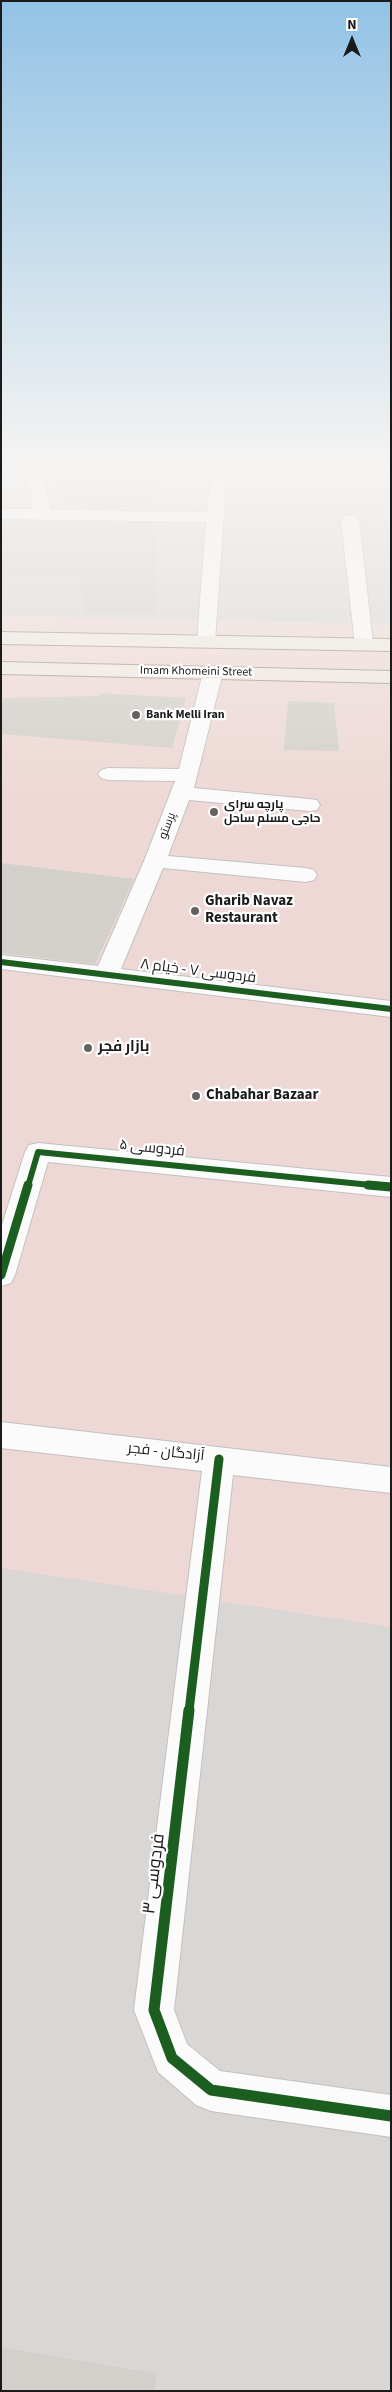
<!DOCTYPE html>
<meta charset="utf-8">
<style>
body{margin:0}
#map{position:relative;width:392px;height:2392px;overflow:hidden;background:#eae7e2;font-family:"Source Sans 3",sans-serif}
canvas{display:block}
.frame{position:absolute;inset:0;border:2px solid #1b1b1b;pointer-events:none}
.north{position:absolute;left:327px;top:15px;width:50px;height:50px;-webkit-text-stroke:4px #fff;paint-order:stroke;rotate:0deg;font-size:14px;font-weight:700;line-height:20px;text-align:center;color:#1b1b1b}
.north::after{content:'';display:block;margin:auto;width:18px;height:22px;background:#1b1b1b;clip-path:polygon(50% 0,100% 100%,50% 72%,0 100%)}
</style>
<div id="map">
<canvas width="392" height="2392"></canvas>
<div class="frame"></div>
<div class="north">N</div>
</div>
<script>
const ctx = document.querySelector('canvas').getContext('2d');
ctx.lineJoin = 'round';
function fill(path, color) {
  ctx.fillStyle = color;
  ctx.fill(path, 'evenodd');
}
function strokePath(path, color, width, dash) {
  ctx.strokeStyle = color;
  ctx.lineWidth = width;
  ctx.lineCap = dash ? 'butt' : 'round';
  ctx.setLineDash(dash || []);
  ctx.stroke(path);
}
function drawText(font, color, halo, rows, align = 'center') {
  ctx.font = font + ' "Source Sans 3",Cairo,sans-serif';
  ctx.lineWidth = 4.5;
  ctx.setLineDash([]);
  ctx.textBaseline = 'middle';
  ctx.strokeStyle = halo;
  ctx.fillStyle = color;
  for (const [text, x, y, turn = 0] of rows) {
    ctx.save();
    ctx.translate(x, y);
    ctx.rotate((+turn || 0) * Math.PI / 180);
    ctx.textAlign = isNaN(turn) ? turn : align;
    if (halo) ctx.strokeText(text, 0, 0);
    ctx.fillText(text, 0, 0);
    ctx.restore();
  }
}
fill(new Path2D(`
 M 1,469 L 391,469 L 391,2391 L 1,2391 Z`), '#d9d6d4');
fill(new Path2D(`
 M 1,616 L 391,624 L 391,1627 L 1,1568 Z`), '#eed8d5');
fill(new Path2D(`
 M 56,469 L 137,469 L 155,481 L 157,509 L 64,508 Z
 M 1,521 L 157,523 L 156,614 L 84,614 L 79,574 L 1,578 Z
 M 101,693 L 186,698 L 172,748 L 1,734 L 1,698 L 99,696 Z
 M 288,701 L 334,703 L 339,751 L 284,750 Z
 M 1,863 L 134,879 L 95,964 L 1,953 Z
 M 1,2347 L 156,2374 L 155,2391 L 1,2391 Z`), '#d3cfca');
const minor = new Path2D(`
 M 27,469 L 43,469 L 50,510 L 207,512 L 211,469 L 227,469 L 215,641 L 213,645 L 199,645 L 197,641 L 206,522 L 1,519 L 1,509 L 33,509 Z
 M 350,515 L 356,516 L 359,520 L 373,644 L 371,648 L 357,648 L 355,644 L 341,520 L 344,516 Z
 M 213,666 L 220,668 L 223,672 L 194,788 L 309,799 L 317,800 L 320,805 L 317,810 L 309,811 L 189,800 L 168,856 L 306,868 L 314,870 L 317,875 L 314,880 L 306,882 L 163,868 L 121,969 L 391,1001 L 391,1017 L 1,969 L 1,955 L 98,966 L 144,861 L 175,781 L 108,780 L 101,778 L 98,774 L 101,770 L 108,768 L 179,769 L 203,672 L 206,668 Z
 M 38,1143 L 391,1177 L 391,1197 L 48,1162 L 15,1275 L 11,1283 L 1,1286 L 1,1228 L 25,1152 L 29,1145 Z
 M 1,1422 L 391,1467 L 391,1493 L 233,1475 L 174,2010 L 187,2044 L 220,2071 L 391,2095 L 391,2137 L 211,2111 L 196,2105 L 158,2072 L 134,2010 L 202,1471 L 1,1448 Z`);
const major = new Path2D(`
 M 1,632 L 391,639 L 391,651 L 1,644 Z
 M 1,662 L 391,671 L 391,683 L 1,674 Z`);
strokePath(minor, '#c2c1bf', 2);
strokePath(major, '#9f9380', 2);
fill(minor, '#fcfbfb');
fill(major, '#f0e9e1');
strokePath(new Path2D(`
 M 1,962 L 391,1009
 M 28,1186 L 38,1152 L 381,1186`), '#1b5e20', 6);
strokePath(new Path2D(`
 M 368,1185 L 391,1187
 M 1,1275 L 28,1185
 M 189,1711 L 219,1459`), '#1b5e20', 9);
strokePath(new Path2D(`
 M 189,1710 L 154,2010 L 172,2058 L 211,2090 L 391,2116`), '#1b5e20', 11);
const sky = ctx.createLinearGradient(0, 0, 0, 804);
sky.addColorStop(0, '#92c3e5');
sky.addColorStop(0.58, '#f6f4f2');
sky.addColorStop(1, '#f6f4f200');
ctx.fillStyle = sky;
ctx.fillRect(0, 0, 392, 804);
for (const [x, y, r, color] of [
 [136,715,5,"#636261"],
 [214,812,5,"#636261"],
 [195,911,5,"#636261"],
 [88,1048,5,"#636261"],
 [196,1096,5,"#636261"]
]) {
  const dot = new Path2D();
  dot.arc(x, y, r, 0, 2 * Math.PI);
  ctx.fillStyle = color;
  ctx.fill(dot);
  strokePath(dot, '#fff', 2);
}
drawText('12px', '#1b1b1b', '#fff', [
 ["Imam Khomeini Street",196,672,1],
 ["پرستو",168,826,-69]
]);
drawText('bold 12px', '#1b1b1b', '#fff', [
 ["Bank Melli Iran",146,715],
 ["پارچه سرای",224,805],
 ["حاجی مسلم ساحل",224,819]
], 'left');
drawText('bold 15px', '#1b1b1b', '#fff', [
 ["Gharib Navaz",205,902],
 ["Restaurant",205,919],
 ["بازار فجر",98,1048],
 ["Chabahar Bazaar",206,1096]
], 'left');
drawText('15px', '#1b1b1b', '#fff', [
 ["فردوسی ۷ - خیام ۸",198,972,7],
 ["فردوسی ۵",152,1149,6],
 ["آزادگان - فجر",166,1453,6]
]);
drawText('18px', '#1b1b1b', '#fff', [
 ["فردوسی ۳",155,1874,-83]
]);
</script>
